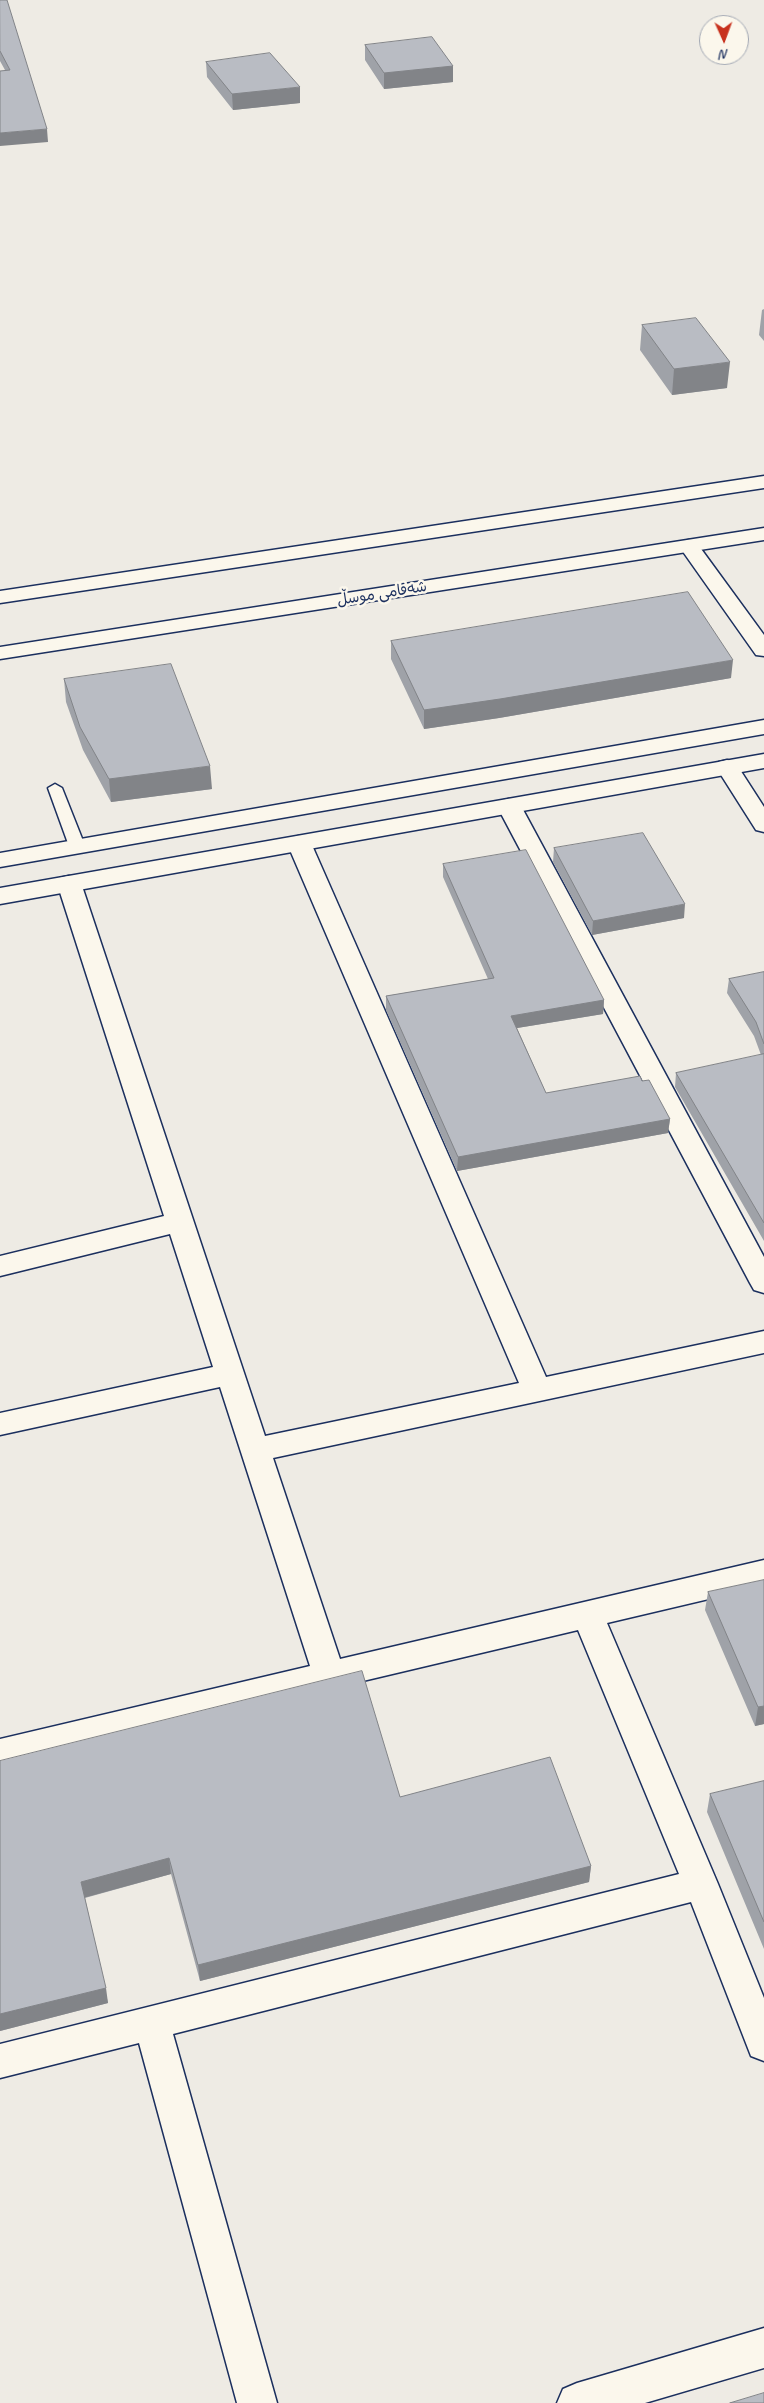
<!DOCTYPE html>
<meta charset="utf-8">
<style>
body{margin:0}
#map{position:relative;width:764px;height:2403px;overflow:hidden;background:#eeebe4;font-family:Caveat,sans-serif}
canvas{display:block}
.north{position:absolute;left:699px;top:15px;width:50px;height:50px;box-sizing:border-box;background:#fbf7ec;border:1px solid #a1a7b3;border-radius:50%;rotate:178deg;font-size:14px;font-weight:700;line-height:20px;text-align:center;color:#1b2f5e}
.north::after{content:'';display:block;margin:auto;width:18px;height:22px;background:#c8321e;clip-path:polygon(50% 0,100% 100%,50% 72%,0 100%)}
</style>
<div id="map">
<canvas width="764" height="2403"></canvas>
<div class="north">N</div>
</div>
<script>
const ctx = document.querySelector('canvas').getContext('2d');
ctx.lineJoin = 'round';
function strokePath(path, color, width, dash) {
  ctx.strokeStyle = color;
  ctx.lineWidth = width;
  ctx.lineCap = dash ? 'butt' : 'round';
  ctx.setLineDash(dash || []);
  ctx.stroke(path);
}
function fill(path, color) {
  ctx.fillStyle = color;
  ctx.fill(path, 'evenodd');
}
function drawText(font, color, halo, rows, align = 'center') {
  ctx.font = font + ' Caveat,"Playpen Sans Arabic",sans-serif';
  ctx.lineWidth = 5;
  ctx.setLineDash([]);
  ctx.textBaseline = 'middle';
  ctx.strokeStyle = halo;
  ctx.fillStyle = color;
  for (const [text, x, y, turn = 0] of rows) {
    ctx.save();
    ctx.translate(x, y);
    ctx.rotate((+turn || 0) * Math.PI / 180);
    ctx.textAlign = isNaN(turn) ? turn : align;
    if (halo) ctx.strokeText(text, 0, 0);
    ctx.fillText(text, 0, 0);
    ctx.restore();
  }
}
const service = new Path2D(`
 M 55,784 L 62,788 L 85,846 L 82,849 L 72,849 L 69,846 L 48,788 Z`);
const minor = new Path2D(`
 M 727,760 L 735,762 L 764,807 L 764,832 L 756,830 L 716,767 L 719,762 Z
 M 509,799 L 517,801 L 521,806 L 764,1257 L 764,1293 L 754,1290 L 750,1283 L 497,806 L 501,801 Z
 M 299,836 L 307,838 L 311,843 L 546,1377 L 764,1331 L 764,1353 L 273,1458 L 340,1659 L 764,1560 L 764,1586 L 607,1623 L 718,1884 L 764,1998 L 764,2061 L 751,2056 L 691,1902 L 173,2034 L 277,2403 L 237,2403 L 139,2043 L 0,2078 L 0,2044 L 679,1874 L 578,1630 L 0,1767 L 0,1739 L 310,1666 L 220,1387 L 0,1435 L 0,1413 L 213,1367 L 170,1234 L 0,1276 L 0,1256 L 164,1216 L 57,883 L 60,878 L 69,876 L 78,878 L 81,883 L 265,1436 L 519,1383 L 287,843 L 291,838 Z
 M 764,2328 L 764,2368 L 645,2403 L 557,2403 L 563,2389 L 577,2383 Z`);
const tertiary = new Path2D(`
 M 689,540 L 696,542 L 764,635 L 764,656 L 756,655 L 679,546 L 682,542 Z
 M 764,720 L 764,734 L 0,867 L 0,853 Z
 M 764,754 L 764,768 L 0,904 L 0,888 Z`);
const trunk = new Path2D(`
 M 764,476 L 764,488 L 0,603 L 0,591 Z
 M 764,528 L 764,540 L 0,659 L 0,647 Z`);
strokePath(service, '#1b2f5e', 3);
strokePath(minor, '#1b2f5e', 3);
strokePath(tertiary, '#1b2f5e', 3);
strokePath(trunk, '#1b2f5e', 3);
fill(service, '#fbf7ec');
fill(minor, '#fbf7ec');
fill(tertiary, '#fbf7ec');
fill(trunk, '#fbf7ec');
fill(new Path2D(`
 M 0,0 L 48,142 L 5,70 L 0,61 Z
 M 365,45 L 453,66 L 453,82 L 384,89 L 365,60 Z
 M 206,62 L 300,103 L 233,110 L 207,77 Z
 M 764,309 L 764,341 L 759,335 L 762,310 Z
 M 642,325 L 727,388 L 672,395 L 640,350 Z
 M 391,641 L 731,678 L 499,718 L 424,729 L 391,659 Z
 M 64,679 L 212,789 L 111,802 L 83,750 L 66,702 Z
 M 554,848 L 684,918 L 592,935 L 553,862 Z
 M 443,864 L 604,1000 L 603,1014 L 517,1028 L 546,1093 L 642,1081 L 670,1119 L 668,1133 L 457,1171 L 386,1010 L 386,996 L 488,979 L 443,877 Z
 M 764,972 L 764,1241 L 675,1087 L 676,1073 L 761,1055 L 754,1036 L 727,993 L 729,979 Z
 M 764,1580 L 764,1724 L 755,1726 L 705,1610 L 708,1592 Z
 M 0,1761 L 591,1866 L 589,1882 L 200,1981 L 171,1874 L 85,1898 L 108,2003 L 0,2031 Z
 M 764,1781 L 764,1949 L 707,1812 L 710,1794 Z`), '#9fa2a8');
fill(new Path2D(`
 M 453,66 L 453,82 L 384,89 L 384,73 Z
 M 300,87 L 300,103 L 233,110 L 232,94 Z
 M 47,129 L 48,142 L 0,146 L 0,133 Z
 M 730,362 L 727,388 L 672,395 L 674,369 Z
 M 733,660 L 731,678 L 499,718 L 424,729 L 424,710 Z
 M 210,766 L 212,789 L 111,802 L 109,779 Z
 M 685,904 L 684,918 L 592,935 L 593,921 Z
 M 604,1000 L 603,1014 L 511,1029 L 511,1016 Z
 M 670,1119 L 668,1133 L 457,1171 L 458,1157 Z
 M 764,1706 L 764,1724 L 755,1726 L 758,1707 Z
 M 169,1858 L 171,1874 L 83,1898 L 81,1882 Z
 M 591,1866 L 589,1882 L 200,1981 L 198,1965 Z
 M 106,1988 L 108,2003 L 0,2031 L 0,2014 Z`), '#828488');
const building = new Path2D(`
 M 0,0 L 7,0 L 47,129 L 0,133 L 0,71 L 10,70 L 0,51 Z
 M 432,37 L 453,66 L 384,73 L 365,45 Z
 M 270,53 L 300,87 L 232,94 L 206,62 Z
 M 696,318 L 730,362 L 674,369 L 642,325 Z
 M 688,592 L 733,660 L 500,699 L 424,710 L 391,641 Z
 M 171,664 L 210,766 L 109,779 L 80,727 L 64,679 Z
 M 643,833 L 685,904 L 593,921 L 554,848 Z
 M 526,850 L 604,1000 L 511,1016 L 546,1093 L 640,1076 L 642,1081 L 649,1080 L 670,1119 L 458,1157 L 386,996 L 494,978 L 443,864 Z
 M 764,972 L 764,1044 L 756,1022 L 729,979 Z
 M 764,1054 L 764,1223 L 676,1073 Z
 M 764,1580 L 764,1706 L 758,1707 L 708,1592 Z
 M 362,1671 L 400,1797 L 550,1757 L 591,1866 L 198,1965 L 169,1858 L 81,1882 L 106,1988 L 0,2014 L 0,1761 Z
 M 764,1781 L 764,1922 L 710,1794 Z
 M 764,2393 L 764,2403 L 730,2403 Z`);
fill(building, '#b9bcc3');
strokePath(building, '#828488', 1);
drawText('15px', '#1b2f5e', '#fbf7ec', [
 ["شەقامی موسڵ",382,594,-9]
]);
</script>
